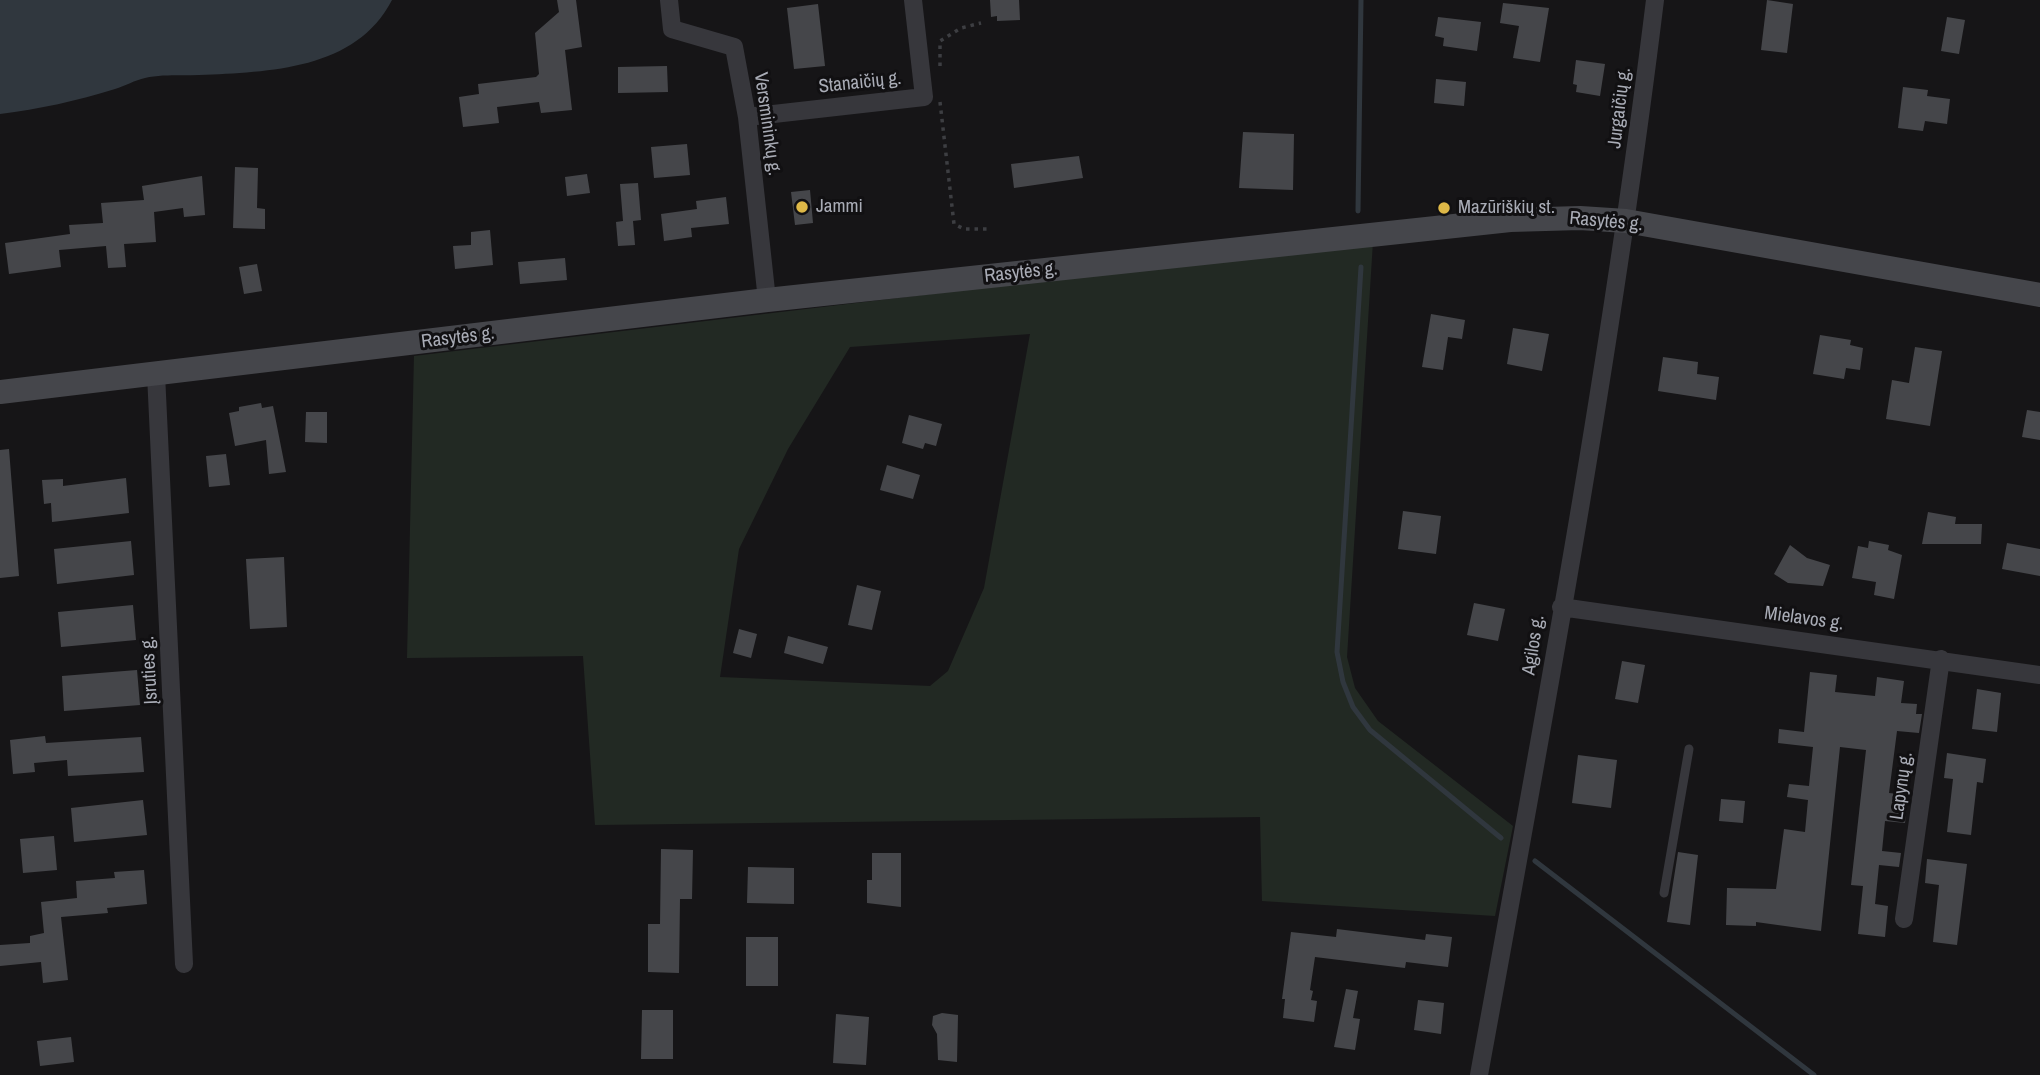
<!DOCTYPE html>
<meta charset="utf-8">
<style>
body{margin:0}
canvas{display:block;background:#161517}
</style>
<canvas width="2040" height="1075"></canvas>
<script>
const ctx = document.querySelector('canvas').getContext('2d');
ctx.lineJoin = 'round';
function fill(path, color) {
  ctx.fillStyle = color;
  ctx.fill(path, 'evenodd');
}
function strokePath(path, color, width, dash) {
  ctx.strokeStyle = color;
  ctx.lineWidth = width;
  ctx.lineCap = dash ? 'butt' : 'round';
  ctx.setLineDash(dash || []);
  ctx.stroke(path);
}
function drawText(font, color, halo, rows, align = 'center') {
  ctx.font = font + ' "Archivo Narrow",sans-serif';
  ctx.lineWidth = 6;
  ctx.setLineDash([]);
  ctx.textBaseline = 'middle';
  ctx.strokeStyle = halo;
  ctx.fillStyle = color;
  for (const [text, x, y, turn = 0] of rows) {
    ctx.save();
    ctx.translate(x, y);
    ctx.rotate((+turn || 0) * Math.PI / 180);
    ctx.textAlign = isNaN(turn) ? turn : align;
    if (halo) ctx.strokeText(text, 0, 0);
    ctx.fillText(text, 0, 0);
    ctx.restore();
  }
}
fill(new Path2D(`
 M 1373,241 L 1347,657 L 1355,688 L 1378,721 L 1513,826 L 1495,916 L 1262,901 L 1260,817 L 595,825 L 583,656 L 407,658 L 414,356 ZM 1030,334 L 984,588 L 948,671 L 930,686 L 720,677 L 739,549 L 788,449 L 850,347 Z`), '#222923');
fill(new Path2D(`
 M 0,0 L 392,0 C 356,70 269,72 199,75 C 182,76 162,74 145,78 C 135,80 125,86 115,89 C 77,101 39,109 0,114 Z`), '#30373e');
strokePath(new Path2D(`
 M 1358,211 L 1361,0
 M 1361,267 L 1337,652 L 1343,682 L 1353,707 L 1370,730 L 1501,838
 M 1535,861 L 1814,1075`), '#30373e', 5);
fill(new Path2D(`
 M 557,0 L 576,0 L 582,47 L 565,50 L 572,110 L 541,113 L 539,102 L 497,107 L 499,123 L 463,127 L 459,97 L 479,94 L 478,84 L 536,77 L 539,74 L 535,33 L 559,12 Z
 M 990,0 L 1019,0 L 1020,20 L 997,21 L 997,16 L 991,17 Z
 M 1767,0 L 1793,4 L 1787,53 L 1761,50 Z
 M 1503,3 L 1549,8 L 1540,62 L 1513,58 L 1519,26 L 1500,23 Z
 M 818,4 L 825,66 L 794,69 L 787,8 Z
 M 1438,17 L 1481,22 L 1477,51 L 1443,46 L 1444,38 L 1435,36 Z
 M 1947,17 L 1965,20 L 1959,54 L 1941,51 Z
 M 1576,60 L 1605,64 L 1600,96 L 1576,92 L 1577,85 L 1573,84 Z
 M 667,66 L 668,92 L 618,93 L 618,67 Z
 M 1436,79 L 1466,82 L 1464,106 L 1434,103 Z
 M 1903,87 L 1928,90 L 1927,96 L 1950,99 L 1947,124 L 1925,121 L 1923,131 L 1898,128 Z
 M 1243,132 L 1294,134 L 1293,190 L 1239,188 Z
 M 687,144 L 690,175 L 654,178 L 651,147 Z
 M 1079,156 L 1083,178 L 1014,188 L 1011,164 Z
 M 235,167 L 258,168 L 257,208 L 265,209 L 265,229 L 233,228 Z
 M 587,174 L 590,193 L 567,196 L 565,177 Z
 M 202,176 L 205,215 L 184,217 L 183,208 L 154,212 L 156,242 L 124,244 L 126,267 L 108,268 L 106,246 L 59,250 L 61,267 L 9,274 L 5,243 L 70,234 L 69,225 L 103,223 L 101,203 L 144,200 L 142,186 Z
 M 638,183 L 641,220 L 633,221 L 635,245 L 618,246 L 616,222 L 623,221 L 620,184 Z
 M 810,190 L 813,223 L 795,225 L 791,192 Z
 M 726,197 L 729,224 L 691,228 L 692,237 L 664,241 L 661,214 L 697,209 L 696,201 Z
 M 490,230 L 493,265 L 455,269 L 453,246 L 471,245 L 471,232 Z
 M 565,258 L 567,280 L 520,284 L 518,262 Z
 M 257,264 L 262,291 L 244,294 L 239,267 Z
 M 1431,314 L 1465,320 L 1462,339 L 1448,337 L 1443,370 L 1422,367 Z
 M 1513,328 L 1549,334 L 1542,371 L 1507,364 Z
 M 1820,335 L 1851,340 L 1850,345 L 1863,348 L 1860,370 L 1846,368 L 1844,379 L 1813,374 Z
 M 1915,347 L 1942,351 L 1930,426 L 1886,419 L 1892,380 L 1909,383 Z
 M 1663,357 L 1698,362 L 1697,374 L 1719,377 L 1716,400 L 1658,391 Z
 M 261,403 L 262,408 L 273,406 L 286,472 L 269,474 L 266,440 L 235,446 L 229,413 L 239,411 L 239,407 Z
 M 2027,410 L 2040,412 L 2040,440 L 2022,437 Z
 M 306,412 L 327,412 L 327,443 L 305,442 Z
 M 909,415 L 942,424 L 936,446 L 925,443 L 923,449 L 902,443 Z
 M 9,449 L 19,576 L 0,578 L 0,450 Z
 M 226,454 L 230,485 L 209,487 L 206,456 Z
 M 887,465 L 920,475 L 913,499 L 880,490 Z
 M 126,478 L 129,513 L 52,522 L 51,503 L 44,504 L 42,480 L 63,479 L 63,486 Z
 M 1403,511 L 1441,516 L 1436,554 L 1398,549 Z
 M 1928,512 L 1956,517 L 1955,524 L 1982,524 L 1981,544 L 1922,544 Z
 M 131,541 L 134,575 L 57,584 L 54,549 Z
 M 1869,541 L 1889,545 L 1888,550 L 1902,555 L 1894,599 L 1874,595 L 1876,582 L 1852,578 L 1858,546 L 1868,548 Z
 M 2007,543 L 2040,549 L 2040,576 L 2002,569 Z
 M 1790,545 L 1807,558 L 1830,565 L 1823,586 L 1788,583 L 1774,574 Z
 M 284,557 L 287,627 L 250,629 L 246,559 Z
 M 857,585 L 881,591 L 872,630 L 848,625 Z
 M 1474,603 L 1505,609 L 1498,641 L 1467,635 Z
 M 133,605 L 136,640 L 61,647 L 58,612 Z
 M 739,629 L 757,634 L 751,658 L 733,653 Z
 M 788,636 L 828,647 L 823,664 L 784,653 Z
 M 1622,661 L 1645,665 L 1638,703 L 1615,699 Z
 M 137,670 L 140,705 L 64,711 L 62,676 Z
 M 1810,672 L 1837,675 L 1835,692 L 1875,696 L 1877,677 L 1904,681 L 1901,703 L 1917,704 L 1916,714 L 1922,714 L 1919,733 L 1897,731 L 1889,793 L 1908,795 L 1905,823 L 1885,821 L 1882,851 L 1901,853 L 1899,867 L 1879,865 L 1875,904 L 1888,906 L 1885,937 L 1858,934 L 1863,886 L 1851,885 L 1866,750 L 1840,747 L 1821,931 L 1756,922 L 1756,926 L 1726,925 L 1727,888 L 1776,889 L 1784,829 L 1805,832 L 1808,800 L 1787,797 L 1789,784 L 1809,786 L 1813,747 L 1778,743 L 1779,729 L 1804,732 Z
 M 1977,689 L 2001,693 L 1997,732 L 1972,729 Z
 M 45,736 L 46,743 L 141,737 L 144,772 L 68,776 L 67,760 L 34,763 L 35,772 L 13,774 L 10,740 Z
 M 1947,753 L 1986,759 L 1983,783 L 1977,782 L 1971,835 L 1947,832 L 1953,779 L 1944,778 Z
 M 1578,755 L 1617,760 L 1611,808 L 1572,803 Z
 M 1721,799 L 1745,801 L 1743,823 L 1719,821 Z
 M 143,800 L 147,835 L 74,842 L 71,808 Z
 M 54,836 L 57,870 L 23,873 L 20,839 Z
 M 661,849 L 693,850 L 692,899 L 680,899 L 679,973 L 648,972 L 648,924 L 660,924 Z
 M 1678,852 L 1698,855 L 1690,925 L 1667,922 Z
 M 872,853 L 901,853 L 901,907 L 867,903 L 867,880 L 872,880 Z
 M 1927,859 L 1967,864 L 1957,945 L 1933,942 L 1939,885 L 1925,883 Z
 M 748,867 L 794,868 L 794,904 L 747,903 Z
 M 144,870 L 147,904 L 107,908 L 108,913 L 61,917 L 68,980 L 43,983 L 41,962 L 0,966 L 0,945 L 30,943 L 30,936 L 44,933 L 41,902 L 77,898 L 76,881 L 115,878 L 114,872 Z
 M 1337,929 L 1425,940 L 1426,934 L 1452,937 L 1448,967 L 1406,962 L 1405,968 L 1315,957 L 1310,990 L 1313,991 L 1311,1000 L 1317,1001 L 1314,1022 L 1283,1018 L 1285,999 L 1282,999 L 1291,932 L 1336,937 Z
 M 746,937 L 778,937 L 778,986 L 746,986 Z
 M 1346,989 L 1358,991 L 1353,1018 L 1360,1019 L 1355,1050 L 1334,1047 Z
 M 1418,1000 L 1444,1003 L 1441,1034 L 1414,1030 Z
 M 642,1010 L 673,1010 L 673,1059 L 641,1059 Z
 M 942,1013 L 958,1015 L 957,1062 L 938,1060 L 937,1034 L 932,1025 L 933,1016 Z
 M 836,1014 L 869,1017 L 866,1065 L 833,1063 Z
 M 71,1037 L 74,1062 L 40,1066 L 37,1041 Z`), '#45464a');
strokePath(new Path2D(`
 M 940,66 L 940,41 L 961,28 L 981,23
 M 940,102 L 954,224 L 964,229 L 988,229`), '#3d3e42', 3.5, [3.5, 5]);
strokePath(new Path2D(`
 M 1664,893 L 1689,749`), '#37373c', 9);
strokePath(new Path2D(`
 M 669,0 L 672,29 L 734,47 L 747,117 L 767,300
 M 747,117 L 924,97 L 913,0
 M 156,374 L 184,964
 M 1561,607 L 2040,675
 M 1904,919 L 1941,659
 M 1479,1075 C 1544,718 1611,360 1655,0`), '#37373c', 18);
strokePath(new Path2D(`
 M 0,392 L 767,300 L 1510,220 L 1580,218 L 1626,221 L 2040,295`), '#45464b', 24);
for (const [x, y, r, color] of [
 [802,207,7,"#deb847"],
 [1444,208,7,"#deb847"]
]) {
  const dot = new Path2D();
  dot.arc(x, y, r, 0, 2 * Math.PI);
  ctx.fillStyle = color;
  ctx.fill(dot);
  strokePath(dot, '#111012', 2.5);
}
drawText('19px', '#a9acb6', '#111012', [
 ["Stanaičių g.",860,83,-6],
 ["Jurgaičių g.",1620,108,-83],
 ["Versmininkų g.",767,124,82],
 ["Rasytės g.",1606,222,5],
 ["Rasytės g.",1021,273,-6],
 ["Rasytės g.",458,338,-7],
 ["Mielavos g.",1804,619,8],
 ["Agilos g.",1534,645,-81],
 ["Įsruties g.",150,670,-93],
 ["Lapynų g.",1902,786,-82]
]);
drawText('19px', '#a9acb6', '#111012', [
 ["Jammi",816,207],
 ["Mazūriškių st.",1458,208]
], 'left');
</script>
